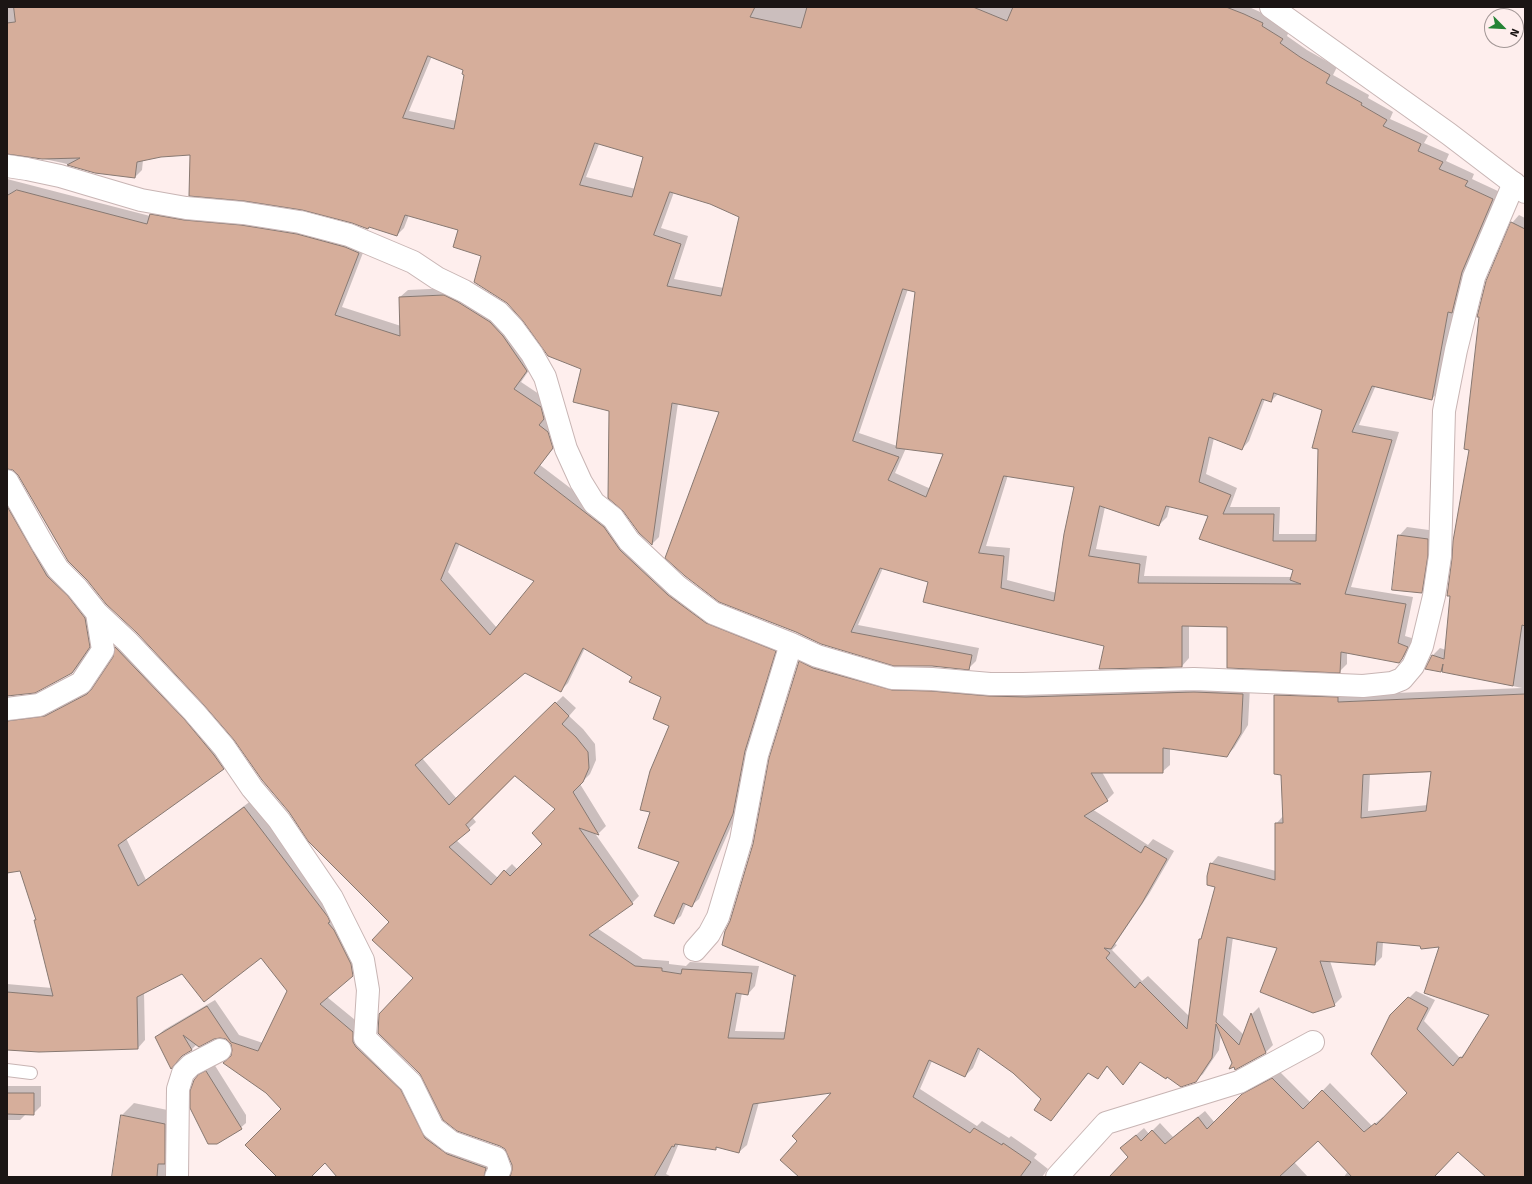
<!DOCTYPE html>
<style>
body{margin:0}
#map{position:relative;width:1532px;height:1184px;overflow:hidden;background:#feeeed;font-family:Signika,sans-serif}
canvas{display:block}
.frame{position:absolute;inset:0;border:8px solid #1b1514;pointer-events:none}
.north{position:absolute;left:1484px;top:8px;width:40px;height:40px;box-sizing:border-box;background:#feeeed;border:1px solid #a39796;border-radius:50%;rotate:114deg;font-size:11px;font-weight:700;line-height:16px;text-align:center;color:#1b1514}
.north::after{content:'';display:block;margin:auto;width:14px;height:18px;background:#258335;clip-path:polygon(50% 0,100% 100%,50% 72%,0 100%)}
</style>
<div id="map">
<canvas width="1532" height="1184"></canvas>
<div class="frame"></div>
<div class="north">N</div>
</div>
<script>
const ctx = document.querySelector('canvas').getContext('2d');
ctx.lineJoin = 'round';
function fill(path, color) {
  ctx.fillStyle = color;
  ctx.fill(path, 'evenodd');
}
function strokePath(path, color, width, dash) {
  ctx.strokeStyle = color;
  ctx.lineWidth = width;
  ctx.lineCap = dash ? 'butt' : 'round';
  ctx.setLineDash(dash || []);
  ctx.stroke(path);
}
fill(new Path2D(`
 M 7,7 L 1249,7 L 1269,16 L 1289,31 L 1287,36 L 1307,50 L 1337,67 L 1333,75 L 1369,95 L 1368,98 L 1393,112 L 1390,119 L 1428,136 L 1424,143 L 1449,154 L 1446,161 L 1474,174 L 1472,179 L 1500,192 L 1459,305 L 1454,310 L 1439,391 L 1432,399 L 1376,385 L 1359,425 L 1399,432 L 1351,587 L 1413,597 L 1405,636 L 1415,639 L 1406,655 L 1398,662 L 1347,652 L 1347,664 L 1339,672 L 1228,626 L 1189,625 L 1189,658 L 1182,666 L 1105,646 L 929,582 L 883,568 L 858,625 L 979,648 L 976,661 L 968,669 L 822,643 L 720,411 L 678,403 L 659,537 L 652,544 L 610,410 L 582,368 L 459,230 L 409,215 L 404,228 L 397,235 L 191,154 L 161,156 L 143,160 L 142,170 L 135,177 L 95,172 L 63,163 L 30,156 L 7,153 ZM 432,56 L 465,70 L 465,74 L 457,121 L 409,111 ZM 599,144 L 644,156 L 636,189 L 586,177 ZM 674,192 L 710,203 L 740,216 L 724,288 L 674,279 L 688,236 L 661,228 ZM 908,289 L 917,291 L 897,446 L 859,433 ZM 1278,394 L 1324,409 L 1317,534 L 1279,534 L 1280,507 L 1230,507 L 1237,488 L 1206,474 L 1214,438 L 1242,449 L 1249,441 L 1265,399 L 1271,401 ZM 906,448 L 945,453 L 931,489 L 895,473 ZM 1008,475 L 1075,487 L 1057,593 L 1007,580 L 1010,548 L 986,546 ZM 1170,506 L 1210,515 L 1294,569 L 1292,577 L 1144,576 L 1147,556 L 1096,549 L 1105,507 L 1159,525 L 1167,517 Z
 M 7,179 L 150,216 L 158,207 L 249,218 L 366,245 L 342,307 L 401,326 L 400,297 L 408,290 L 451,288 L 465,295 L 534,363 L 521,382 L 548,400 L 560,440 L 540,465 L 611,519 L 676,588 L 782,644 L 740,806 L 699,899 L 691,906 L 686,904 L 681,916 L 673,923 L 680,861 L 651,811 L 670,726 L 662,697 L 633,676 L 585,648 L 568,683 L 561,690 L 525,672 L 422,758 L 457,799 L 563,696 L 576,708 L 569,716 L 583,729 L 595,744 L 596,760 L 590,774 L 580,784 L 606,826 L 599,833 L 594,832 L 639,896 L 632,903 L 597,928 L 643,959 L 669,961 L 669,964 L 686,966 L 690,962 L 759,966 L 755,986 L 748,994 L 742,993 L 735,1031 L 786,1032 L 796,975 L 731,921 L 754,844 L 800,662 L 807,655 L 900,684 L 1250,687 L 1248,725 L 1234,748 L 1226,756 L 1170,748 L 1170,765 L 1162,772 L 1102,772 L 1114,793 L 1107,800 L 1092,809 L 1148,845 L 1153,839 L 1174,851 L 1149,894 L 1115,944 L 1117,945 L 1112,950 L 1142,981 L 1148,976 L 1190,1017 L 1200,940 L 1203,937 L 1216,887 L 1211,864 L 1218,856 L 1276,871 L 1276,824 L 1283,816 L 1282,774 L 1275,695 L 1282,688 L 1345,695 L 1522,688 L 1443,671 L 1444,668 L 1441,671 L 1433,655 L 1440,648 L 1446,650 L 1512,223 L 1519,215 L 1525,218 L 1525,1177 L 1487,1177 L 1458,1151 L 1434,1177 L 1344,1177 L 1348,1171 L 1318,1139 L 1294,1162 L 1308,1177 L 1110,1177 L 1129,1157 L 1129,1141 L 1144,1128 L 1149,1134 L 1160,1123 L 1173,1137 L 1205,1111 L 1215,1123 L 1251,1087 L 1280,1072 L 1311,1103 L 1330,1083 L 1372,1126 L 1383,1117 L 1384,1118 L 1409,1093 L 1391,1016 L 1416,991 L 1435,1000 L 1424,1021 L 1460,1058 L 1468,1050 L 1491,1014 L 1441,946 L 1383,942 L 1382,957 L 1375,964 L 1330,961 L 1342,997 L 1334,1005 L 1278,948 L 1233,937 L 1223,1015 L 1244,1035 L 1252,1014 L 1259,1007 L 1273,1045 L 1266,1052 L 1235,1069 L 1221,1033 L 1219,1050 L 1203,1074 L 1195,1081 L 1167,1076 L 1141,1061 L 1130,1076 L 1123,1084 L 1108,1066 L 1098,1078 L 1089,1073 L 1051,1119 L 1042,1099 L 1013,1072 L 981,1049 L 973,1068 L 965,1076 L 932,1061 L 920,1089 L 977,1126 L 982,1121 L 1009,1138 L 1011,1136 L 1037,1154 L 1034,1158 L 1048,1169 L 1042,1177 L 799,1177 L 798,1140 L 833,1091 L 759,1102 L 747,1145 L 739,1152 L 718,1146 L 715,1149 L 679,1143 L 666,1174 L 672,1177 L 511,1177 L 514,1169 L 506,1149 L 414,978 L 390,922 L 289,811 L 235,739 L 18,474 L 14,469 L 7,468 ZM 460,543 L 536,580 L 497,628 L 448,572 ZM 1432,771 L 1428,805 L 1368,811 L 1370,774 ZM 515,774 L 557,809 L 543,844 L 518,870 L 512,864 L 498,878 L 456,840 L 476,822 L 472,817 Z
 M 7,486 L 75,589 L 97,639 L 80,665 L 72,673 L 7,695 Z
 M 1407,527 L 1436,531 L 1430,584 L 1421,592 L 1399,536 Z
 M 123,641 L 231,761 L 224,769 L 126,838 L 146,880 L 252,800 L 335,910 L 360,968 L 327,997 L 360,1024 L 408,1083 L 432,1130 L 493,1160 L 493,1177 L 338,1177 L 325,1162 L 310,1177 L 278,1177 L 282,1109 L 267,1092 L 224,1063 L 232,1055 L 232,1043 L 227,1038 L 220,1037 L 197,1044 L 192,1049 L 184,1054 L 171,1068 L 156,1037 L 164,1030 L 215,1000 L 239,1035 L 263,1043 L 288,991 L 262,957 L 182,973 L 144,992 L 145,1040 L 138,1048 L 7,1046 L 7,984 L 52,988 L 37,919 L 21,869 L 7,872 L 7,711 L 49,710 L 94,687 L 114,657 L 116,648 Z
 M 214,1064 L 246,1115 L 246,1123 L 237,1131 L 195,1080 L 208,1067 Z
 M 7,1086 L 41,1086 L 41,1106 L 33,1114 L 26,1114 L 20,1120 L 7,1120 Z
 M 134,1103 L 177,1112 L 167,1177 L 113,1177 L 122,1115 Z`), '#0003');
const building = new Path2D(`
 M 14,7 L 755,7 L 750,17 L 801,28 L 807,7 L 973,7 L 1007,21 L 1013,7 L 1226,7 L 1244,14 L 1263,23 L 1262,26 L 1283,39 L 1280,43 L 1300,57 L 1330,75 L 1326,83 L 1362,103 L 1361,105 L 1387,120 L 1383,126 L 1421,144 L 1418,151 L 1443,162 L 1439,169 L 1468,181 L 1465,186 L 1493,199 L 1462,272 L 1452,313 L 1448,312 L 1432,400 L 1372,386 L 1352,432 L 1392,440 L 1345,594 L 1406,604 L 1398,643 L 1408,647 L 1402,659 L 1399,663 L 1341,652 L 1340,673 L 1227,668 L 1227,627 L 1182,626 L 1182,667 L 1099,669 L 1104,646 L 923,602 L 928,582 L 880,568 L 851,632 L 972,655 L 969,670 L 932,666 L 894,666 L 821,644 L 796,632 L 719,602 L 685,576 L 665,558 L 719,412 L 672,403 L 652,545 L 639,533 L 623,511 L 608,498 L 609,411 L 573,402 L 581,369 L 548,356 L 523,321 L 507,303 L 474,282 L 481,256 L 453,247 L 458,230 L 405,215 L 397,236 L 369,227 L 368,229 L 352,223 L 302,210 L 244,201 L 189,196 L 190,155 L 161,157 L 137,162 L 135,178 L 95,173 L 67,165 L 80,158 L 42,159 L 7,154 L 7,23 L 15,22 ZM 428,56 L 463,70 L 462,74 L 464,75 L 454,129 L 403,118 ZM 595,143 L 643,157 L 632,197 L 580,185 ZM 670,192 L 710,204 L 739,217 L 721,296 L 667,286 L 681,244 L 654,235 ZM 903,289 L 915,292 L 896,448 L 943,454 L 926,497 L 888,480 L 899,457 L 853,441 ZM 1274,393 L 1322,410 L 1312,448 L 1318,449 L 1316,541 L 1273,541 L 1274,514 L 1223,514 L 1231,495 L 1199,482 L 1209,437 L 1242,450 L 1262,399 L 1271,402 ZM 1004,476 L 1074,487 L 1064,534 L 1054,601 L 1001,588 L 1004,556 L 979,553 ZM 1100,506 L 1159,526 L 1166,506 L 1208,516 L 1199,539 L 1293,570 L 1290,580 L 1301,584 L 1138,583 L 1140,564 L 1089,556 Z
 M 17,190 L 147,224 L 150,214 L 184,220 L 241,225 L 297,234 L 345,247 L 359,253 L 335,315 L 400,336 L 399,297 L 444,295 L 458,302 L 490,322 L 503,336 L 527,371 L 514,389 L 541,407 L 544,419 L 539,425 L 548,432 L 553,448 L 534,473 L 604,527 L 620,550 L 668,595 L 706,623 L 776,651 L 745,751 L 733,814 L 692,907 L 683,903 L 674,924 L 654,916 L 679,862 L 638,848 L 650,812 L 640,810 L 650,771 L 669,726 L 653,719 L 661,697 L 629,682 L 632,677 L 583,648 L 561,692 L 525,673 L 415,765 L 449,805 L 555,702 L 569,716 L 562,724 L 576,737 L 588,752 L 589,768 L 583,782 L 573,792 L 599,835 L 579,828 L 633,904 L 589,935 L 635,966 L 662,968 L 662,971 L 681,974 L 682,969 L 752,973 L 748,995 L 736,993 L 728,1038 L 784,1039 L 794,975 L 796,976 L 722,945 L 725,931 L 730,921 L 753,844 L 769,758 L 799,661 L 813,668 L 892,690 L 931,691 L 989,696 L 1026,697 L 1194,692 L 1243,694 L 1241,733 L 1227,757 L 1163,748 L 1163,773 L 1091,773 L 1108,801 L 1084,816 L 1141,853 L 1145,846 L 1167,859 L 1142,903 L 1111,949 L 1104,948 L 1110,953 L 1106,958 L 1135,988 L 1140,982 L 1187,1029 L 1199,939 L 1201,939 L 1215,887 L 1207,885 L 1207,876 L 1210,863 L 1275,880 L 1275,823 L 1283,823 L 1281,775 L 1274,774 L 1274,695 L 1338,697 L 1338,702 L 1525,694 L 1525,1177 L 1486,1177 L 1458,1152 L 1434,1177 L 1352,1177 L 1318,1141 L 1279,1177 L 1109,1177 L 1128,1157 L 1120,1148 L 1136,1135 L 1141,1141 L 1152,1130 L 1165,1144 L 1198,1117 L 1207,1129 L 1242,1094 L 1272,1078 L 1303,1109 L 1322,1090 L 1364,1132 L 1375,1123 L 1376,1125 L 1407,1093 L 1371,1054 L 1390,1015 L 1408,997 L 1428,1008 L 1417,1029 L 1453,1066 L 1460,1057 L 1462,1058 L 1489,1015 L 1424,993 L 1439,947 L 1421,949 L 1420,946 L 1377,942 L 1375,965 L 1320,961 L 1335,1006 L 1313,1013 L 1260,992 L 1277,948 L 1227,937 L 1216,1022 L 1239,1045 L 1251,1013 L 1266,1053 L 1235,1070 L 1234,1067 L 1229,1069 L 1232,1063 L 1216,1024 L 1212,1058 L 1196,1082 L 1181,1087 L 1167,1077 L 1166,1079 L 1140,1062 L 1123,1085 L 1107,1066 L 1098,1079 L 1088,1073 L 1051,1121 L 1034,1110 L 1041,1099 L 1013,1073 L 978,1048 L 965,1077 L 929,1060 L 913,1097 L 970,1133 L 974,1128 L 1002,1145 L 1003,1143 L 1031,1162 L 1020,1177 L 799,1177 L 780,1160 L 797,1141 L 792,1136 L 831,1093 L 753,1104 L 739,1153 L 716,1147 L 716,1150 L 675,1144 L 674,1147 L 672,1146 L 654,1177 L 510,1177 L 512,1170 L 512,1165 L 505,1149 L 500,1146 L 457,1131 L 443,1120 L 420,1074 L 378,1033 L 379,1014 L 413,978 L 372,940 L 389,922 L 308,841 L 289,812 L 262,780 L 234,740 L 203,704 L 137,633 L 106,604 L 87,580 L 68,561 L 18,475 L 13,470 L 7,469 L 7,196 ZM 456,543 L 534,581 L 490,635 L 441,580 ZM 1431,772 L 1426,811 L 1361,818 L 1363,775 ZM 515,776 L 555,809 L 532,833 L 542,844 L 510,876 L 504,870 L 491,885 L 449,847 L 470,830 L 466,825 Z
 M 1511,222 L 1525,229 L 1525,626 L 1522,625 L 1513,686 L 1442,672 L 1443,664 L 1441,672 L 1425,669 L 1432,655 L 1444,659 L 1450,596 L 1447,596 L 1452,558 L 1453,541 L 1469,450 L 1464,449 L 1479,317 L 1477,317 L 1486,281 Z
 M 7,506 L 47,576 L 68,596 L 85,618 L 90,647 L 72,673 L 35,693 L 7,696 Z
 M 1398,535 L 1428,539 L 1428,555 L 1422,593 L 1392,590 Z
 M 115,647 L 185,720 L 214,755 L 224,769 L 118,845 L 138,886 L 244,807 L 328,917 L 330,922 L 328,923 L 334,930 L 351,964 L 353,976 L 320,1004 L 353,1032 L 353,1042 L 356,1047 L 401,1090 L 425,1138 L 447,1154 L 486,1168 L 484,1177 L 337,1177 L 325,1163 L 311,1177 L 277,1177 L 245,1145 L 281,1109 L 266,1093 L 223,1063 L 231,1056 L 232,1050 L 231,1044 L 226,1039 L 220,1038 L 214,1039 L 199,1047 L 183,1035 L 192,1050 L 182,1056 L 171,1069 L 155,1037 L 207,1006 L 231,1042 L 258,1051 L 287,991 L 261,958 L 204,1002 L 182,974 L 137,997 L 138,1049 L 39,1052 L 7,1050 L 7,992 L 53,996 L 34,920 L 36,920 L 20,871 L 7,873 L 7,721 L 45,716 L 87,694 L 91,690 L 113,657 Z
 M 206,1071 L 242,1129 L 217,1144 L 208,1144 L 190,1108 L 190,1091 L 194,1080 L 198,1075 Z
 M 7,1093 L 34,1093 L 34,1115 L 7,1114 Z
 M 121,1115 L 165,1124 L 165,1164 L 158,1164 L 157,1177 L 112,1177 Z`);
fill(building, '#d6ae9b');
strokePath(building, '#877871', 1);
const service = new Path2D(`
 M 7,1070 L 31,1073`);
const minor = new Path2D(`
 M 7,166 L 27,169 L 60,176 L 141,200 L 186,208 L 243,213 L 300,222 L 349,235 L 413,262 L 437,278 L 464,291 L 498,312 L 513,328 L 532,354 L 545,377 L 566,449 L 581,482 L 594,503 L 613,518 L 629,541 L 677,586 L 713,613 L 791,644 L 817,656 L 892,678 L 932,679 L 990,684 L 1023,684 L 1194,679 L 1363,686 L 1392,683 L 1402,679 L 1413,666 L 1422,646 L 1434,596 L 1440,556 L 1444,411 L 1456,350 L 1474,277 L 1514,183
 M 7,481 L 43,545 L 58,569 L 77,588 L 97,613 L 128,642 L 194,712 L 224,747 L 252,788 L 279,820 L 332,898 L 363,960 L 368,990 L 365,1038 L 411,1083 L 433,1128 L 451,1142 L 496,1158 L 500,1169 L 496,1177
 M 7,709 L 39,705 L 81,683 L 103,650 L 97,613
 M 695,950 L 709,934 L 718,917 L 741,840 L 757,755 L 791,644
 M 177,1177 L 178,1089 L 183,1073 L 191,1065 L 220,1050
 M 1057,1177 L 1106,1123 L 1239,1082 L 1313,1042`);
const tertiary = new Path2D(`
 M 1271,7 L 1449,134 L 1525,192`);
strokePath(service, '#c8b5b4', 14);
strokePath(minor, '#c8b5b4', 24);
strokePath(tertiary, '#c8b5b4', 24);
strokePath(service, '#fff', 12);
strokePath(minor, '#fff', 22);
strokePath(tertiary, '#fff', 22);
</script>
